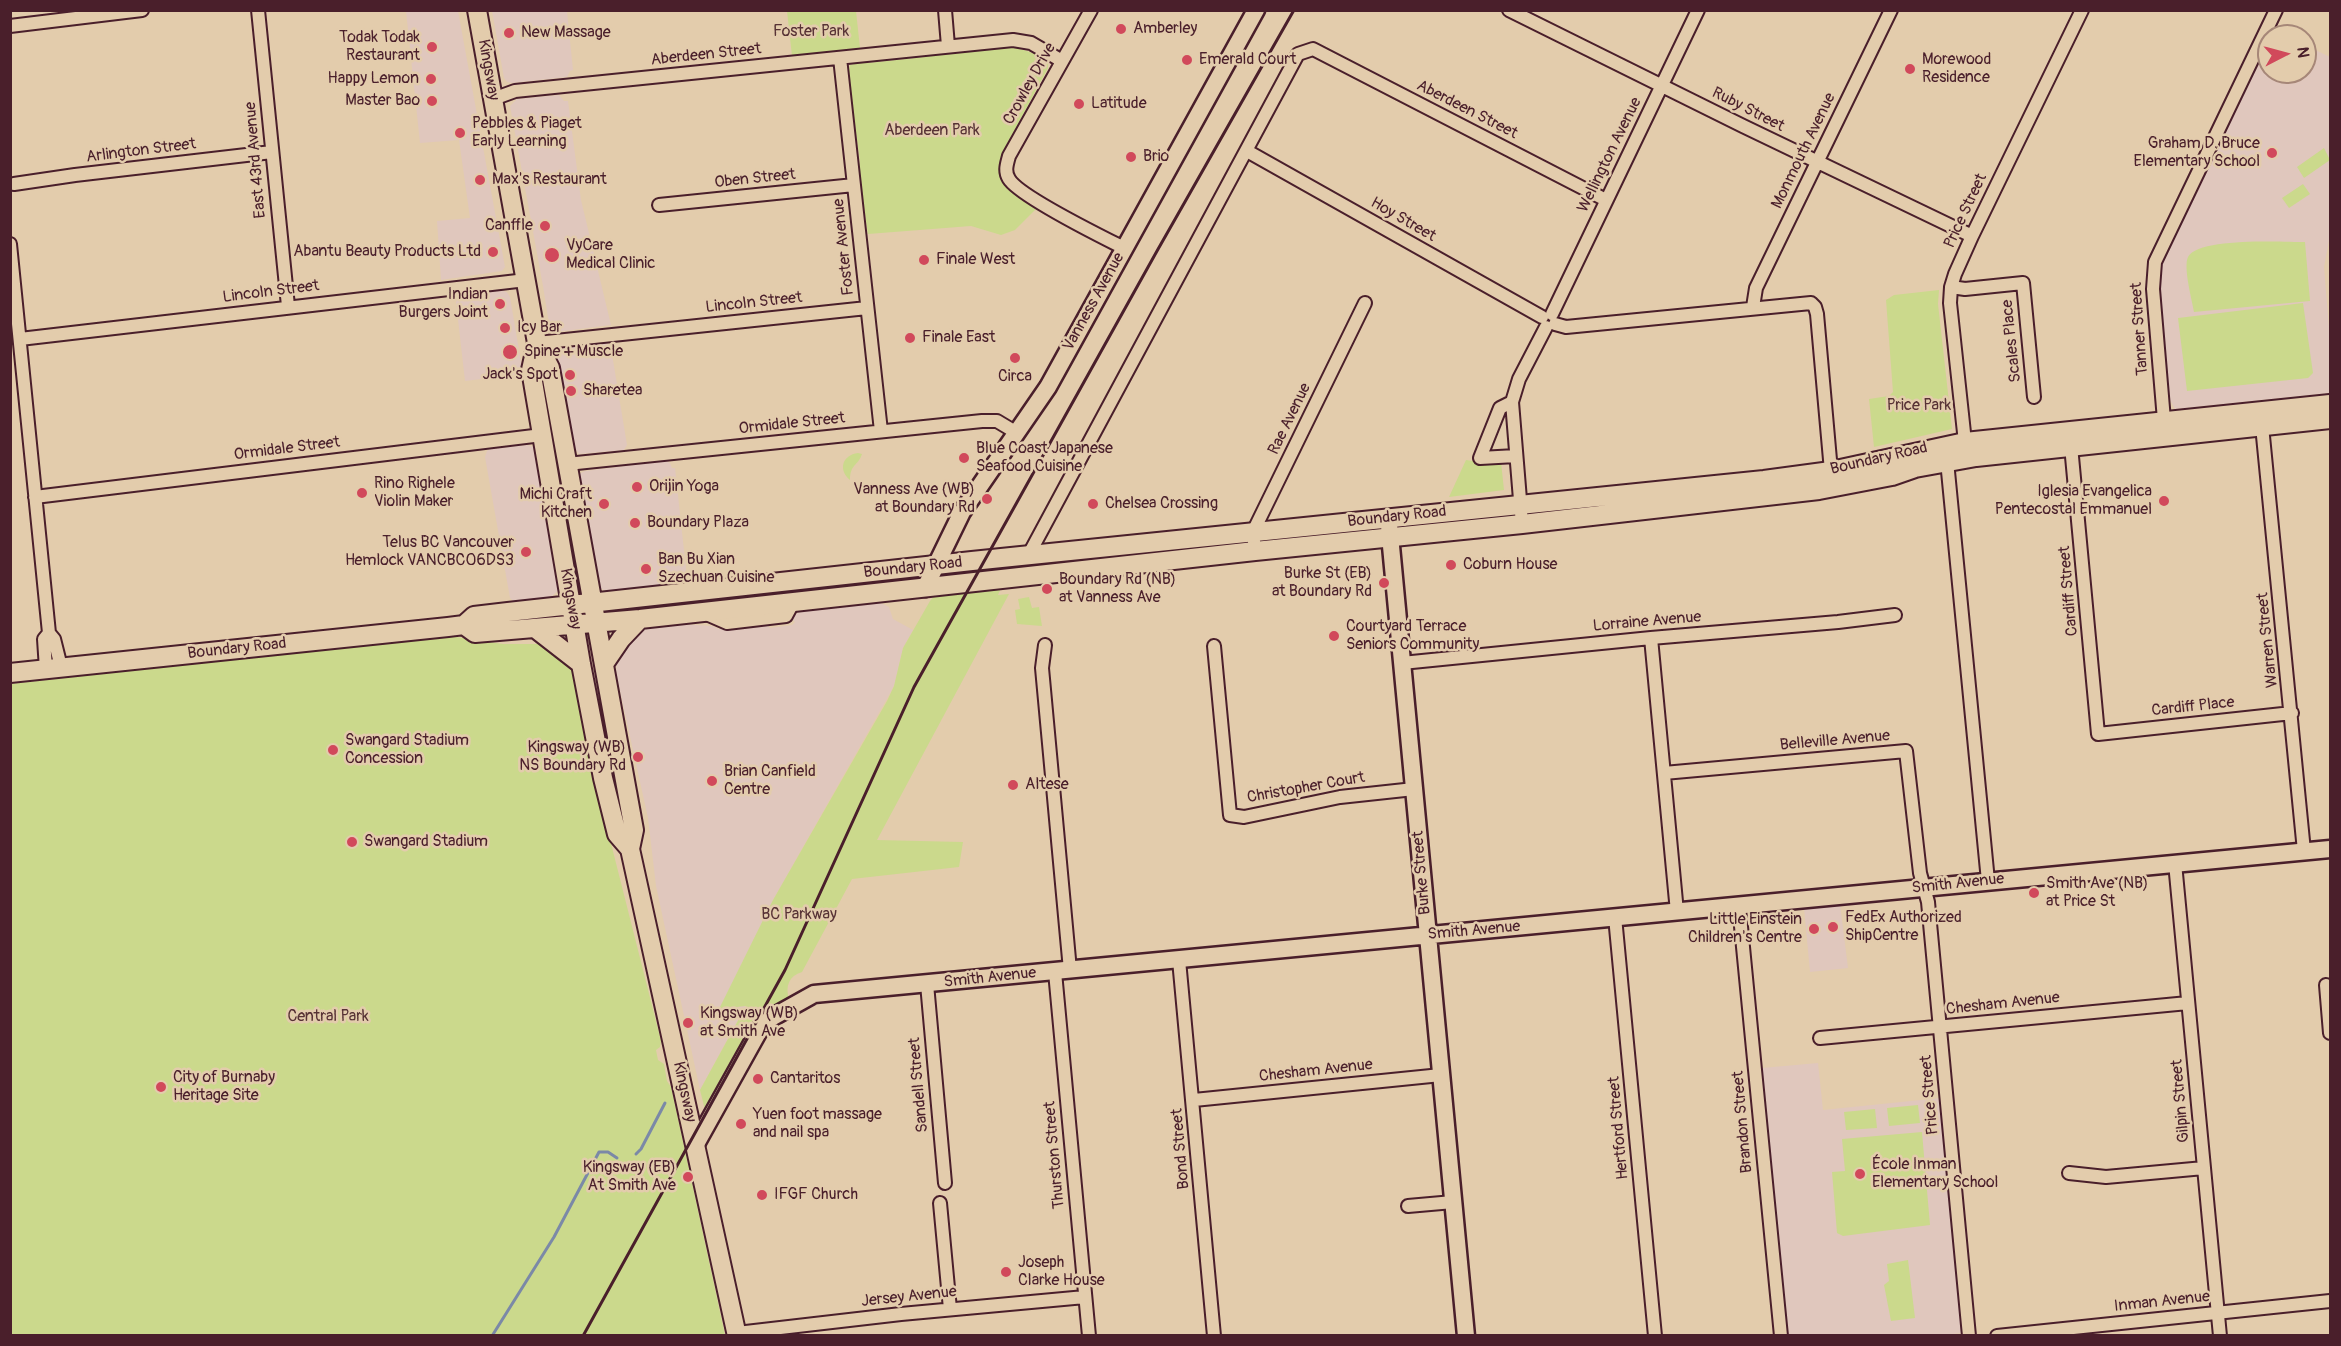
<!DOCTYPE html>
<meta charset="utf-8">
<style>
body{margin:0}
#map{position:relative;width:2341px;height:1346px;overflow:hidden;background:#e3ccac;font-family:Pangolin,sans-serif}
canvas{display:block}
.frame{position:absolute;inset:0;border:12px solid #4a1f2b;pointer-events:none}
.north{position:absolute;left:2257px;top:24px;width:60px;height:60px;box-sizing:border-box;background:#e3ccac;border:2px solid #a68778;border-radius:50%;rotate:84deg;font-size:16px;font-weight:700;line-height:24px;text-align:center;color:#4a1f2b}
.north::after{content:'';display:block;margin:auto;width:21px;height:27px;background:#d1495b;clip-path:polygon(50% 0,100% 100%,50% 72%,0 100%)}
</style>
<div id="map">
<canvas width="2341" height="1346"></canvas>
<div class="frame"></div>
<div class="north">N</div>
</div>
<script>
const ctx = document.querySelector('canvas').getContext('2d');
ctx.lineJoin = 'round';
function fill(path, color) {
  ctx.fillStyle = color;
  ctx.fill(path, 'evenodd');
}
function strokePath(path, color, width, dash) {
  ctx.strokeStyle = color;
  ctx.lineWidth = width;
  ctx.lineCap = dash ? 'butt' : 'round';
  ctx.setLineDash(dash || []);
  ctx.stroke(path);
}
function drawText(font, color, halo, rows, align = 'center') {
  ctx.font = font + ' Pangolin,sans-serif';
  ctx.lineWidth = 5;
  ctx.setLineDash([]);
  ctx.textBaseline = 'middle';
  ctx.strokeStyle = halo;
  ctx.fillStyle = color;
  for (const [text, x, y, turn = 0] of rows) {
    ctx.save();
    ctx.translate(x, y);
    ctx.rotate((+turn || 0) * Math.PI / 180);
    ctx.textAlign = isNaN(turn) ? turn : align;
    if (halo) ctx.strokeText(text, 0, 0);
    ctx.fillText(text, 0, 0);
    ctx.restore();
  }
}
fill(new Path2D(`
 M 406,11 L 458,11 L 505,267 L 502,271 L 441,280 L 437,221 L 470,218 L 459,140 L 420,143 Z
 M 492,11 L 567,11 L 573,70 L 570,71 L 567,77 L 512,83 L 507,82 L 504,78 Z
 M 2269,39 L 2269,72 L 2305,72 L 2305,45 L 2330,57 L 2330,235 L 2324,267 L 2330,340 L 2330,393 L 2175,409 L 2170,400 L 2160,293 L 2162,262 L 2166,250 Z
 M 559,95 L 564,101 L 568,101 L 581,200 L 611,325 L 556,332 L 551,330 L 549,324 L 543,286 L 510,106 L 517,99 Z
 M 500,290 L 507,292 L 510,297 L 523,374 L 465,381 L 456,302 L 460,295 Z
 M 607,343 L 611,348 L 627,445 L 624,450 L 579,454 L 573,447 L 555,355 L 563,348 Z
 M 527,445 L 534,447 L 536,452 L 560,589 L 551,597 L 514,602 L 510,598 L 485,457 L 487,451 L 490,449 Z
 M 666,461 L 670,463 L 672,468 L 675,468 L 687,578 L 683,578 L 680,583 L 610,592 L 601,589 L 598,582 L 579,474 L 585,471 Z
 M 877,601 L 889,607 L 893,619 L 913,630 L 903,648 L 894,686 L 773,900 L 720,1008 L 746,1005 L 700,1090 L 656,886 L 648,818 L 616,673 L 617,657 L 637,632 L 666,623 L 712,626 L 719,629 L 765,623 L 770,628 L 792,625 L 795,622 L 791,618 L 801,610 Z
 M 1840,904 L 1848,968 L 1810,972 L 1804,908 Z
 M 1818,1063 L 1823,1110 L 1940,1098 L 1962,1333 L 1934,1336 L 1788,1335 L 1762,1068 Z`), '#e0c7bd');
fill(new Path2D(`
 M 787,11 L 856,11 L 860,48 L 792,56 Z
 M 1013,48 C 1023,49 1042,55 1048,63 L 1048,68 L 1008,142 L 1000,165 L 1001,176 L 1006,187 L 1036,209 L 1015,230 L 1001,235 L 971,226 L 868,234 L 858,167 L 860,162 L 848,72 L 850,65 L 862,62 L 868,63 L 925,57 L 931,54 Z
 M 2324,148 L 2330,160 L 2304,178 L 2297,167 Z
 M 2303,184 L 2310,194 L 2289,208 L 2282,198 Z
 M 2305,242 L 2310,301 L 2194,312 C 2192,300 2183,267 2188,257 C 2198,237 2284,242 2305,242 Z
 M 1939,290 L 1938,304 L 1952,429 L 1874,447 L 1869,399 L 1889,396 L 1893,392 L 1886,300 L 1894,295 Z
 M 2303,303 L 2313,373 L 2308,378 L 2187,391 L 2178,318 Z
 M 858,453 L 862,454 C 858,466 850,464 850,480 C 838,470 842,455 858,453 Z
 M 1466,460 L 1488,463 L 1501,462 L 1504,490 L 1449,497 Z
 M 1002,586 L 998,595 L 1009,594 L 877,840 L 963,842 L 959,867 L 852,879 L 802,972 C 789,976 785,986 789,999 L 706,1114 L 700,1090 L 746,1006 L 719,1009 L 773,900 L 887,701 L 894,686 L 903,648 L 930,601 L 935,595 Z
 M 1029,597 L 1032,608 L 1039,607 L 1042,626 L 1017,624 L 1015,610 L 1020,609 L 1018,599 Z
 M 441,637 L 456,637 L 503,644 L 543,644 L 570,666 L 574,675 L 598,792 L 661,1041 L 660,1047 L 656,1050 L 658,1060 L 664,1064 L 667,1081 L 671,1087 L 725,1335 L 11,1335 L 10,684 Z
 M 1918,1105 L 1920,1123 L 1889,1126 L 1887,1108 Z
 M 1875,1109 L 1877,1128 L 1846,1130 L 1844,1112 Z
 M 1922,1132 L 1930,1225 L 1843,1236 L 1837,1233 L 1832,1172 L 1845,1171 L 1842,1139 Z
 M 1908,1260 L 1915,1318 L 1891,1321 L 1884,1285 L 1889,1281 L 1887,1264 Z`), '#cbd98c');
strokePath(new Path2D(`
 M 636,1154 L 641,1149 L 665,1103
 M 492,1336 L 554,1237 L 599,1152 L 608,1152 L 617,1158`), '#7b89a7', 3);
const street = new Path2D(`
 M 258,10 L 288,306
 M 945,10 L 948,46
 M 1091,10 L 1009,156 C 1007,164 1004,171 1009,179 C 1019,196 1102,237 1124,248
 M 1509,10 L 1743,126 L 1972,236
 M 10,26 L 142,10
 M 840,58 L 881,431
 M 493,99 L 515,91 L 1013,40 L 1031,43 L 1062,61
 M 1247,151 L 1542,317
 M 14,184 L 75,175 L 272,152
 M 659,205 L 854,185
 M 10,244 L 49,633 L 54,639 L 61,667
 M 1951,287 L 1965,289 L 2023,283 L 2034,397
 M 1753,307 L 1756,288 L 1891,10
 M 1552,314 L 1698,10
 M 1555,324 L 1566,327 L 1811,303 L 1815,307 L 1817,314 L 1831,471
 M 20,339 L 526,280
 M 537,343 L 867,308
 M 1512,402 L 1500,408 L 1480,458 L 1516,456
 M 2164,420 L 2153,289 L 2155,262 L 2276,10
 M 2262,426 L 2304,851
 M 1965,442 L 1950,303 L 1951,287 L 1955,274 L 1972,236 L 2082,10
 M 2071,446 L 2098,734 L 2292,713
 M 1947,461 L 1988,881
 M 567,464 L 982,421 L 997,421 L 1017,433
 M 35,497 L 542,435
 M 1522,524 L 1512,402 L 1519,379 L 1546,327
 M 1255,551 L 1253,532 L 1365,303
 M 1028,556 L 1298,54 L 1313,49 L 1606,200
 M 704,613 L 727,623 L 786,616 L 793,603
 M 1651,638 L 1677,912
 M 1045,645 L 1042,668 L 1070,970
 M 1214,646 L 1230,815 L 1244,817 L 1340,797 L 1414,789
 M 1402,663 L 1651,638 L 1838,622 L 1895,615
 M 46,669 L 44,639 L 49,633
 M 1664,773 L 1906,751 L 1920,873 L 1928,902 L 1969,1336
 M 2175,863 L 2220,1336
 M 1739,906 L 1781,1336
 M 1615,917 L 1655,1336
 M 1179,960 L 1214,1336
 M 1055,972 L 1089,1336
 M 927,984 L 945,1183
 M 2326,985 L 2330,1033
 M 1820,1038 L 2188,1003
 M 1194,1100 L 1441,1075
 M 2069,1173 L 2106,1177 L 2204,1168
 M 940,1203 L 950,1309
 M 1408,1206 L 1453,1202
 M 737,1333 L 901,1314 L 1085,1297
 M 1997,1336 L 2330,1301`);
const secondary = new Path2D(`
 M 1389,525 L 1466,1336
 M 925,588 L 962,512 L 1048,387 L 1256,10
 M 696,1144 L 760,1029 L 771,1018 L 814,994 L 2330,849`);
const primary = new Path2D(`
 M 477,10 L 537,343 L 550,368 L 634,830 L 630,849 L 737,1336
 M 537,343 L 531,370 L 581,664 L 603,778 L 617,834 L 630,849
 M 464,625 L 475,633 L 640,619 L 1255,551 L 1522,524 L 1819,490 L 1892,476 L 1915,468 L 1976,457 L 2330,419
 M 536,629 L 581,664
 M 604,664 L 621,639 L 640,619
 M 10,673 L 448,627 L 464,625 L 474,616 L 508,612 L 972,561 L 1764,480 L 1831,471 L 1965,442 L 2330,404`);
strokePath(street, '#4a1f2b', 16);
strokePath(secondary, '#4a1f2b', 21);
strokePath(primary, '#4a1f2b', 22);
strokePath(street, '#e3ccac', 12);
strokePath(secondary, '#e3ccac', 16);
strokePath(primary, '#e3ccac', 18);
strokePath(new Path2D(`
 M 583,1336 L 785,970 L 914,687 L 1157,251 L 1294,10`), '#4a1f2b', 3);
for (const [x, y, r, color] of [
 [1121,29,6,"#d1495b"],
 [509,33,6,"#d1495b"],
 [432,47,6,"#d1495b"],
 [1187,60,6,"#d1495b"],
 [1910,69,6,"#d1495b"],
 [431,79,6,"#d1495b"],
 [432,101,6,"#d1495b"],
 [1079,104,6,"#d1495b"],
 [460,133,6,"#d1495b"],
 [2272,153,6,"#d1495b"],
 [1131,157,6,"#d1495b"],
 [480,180,6,"#d1495b"],
 [545,226,6,"#d1495b"],
 [493,252,6,"#d1495b"],
 [552,255,8,"#d1495b"],
 [924,260,6,"#d1495b"],
 [500,304,6,"#d1495b"],
 [505,328,6,"#d1495b"],
 [910,338,6,"#d1495b"],
 [510,352,8,"#d1495b"],
 [1015,358,6,"#d1495b"],
 [570,375,6,"#d1495b"],
 [571,391,6,"#d1495b"],
 [964,458,6,"#d1495b"],
 [637,487,6,"#d1495b"],
 [362,493,6,"#d1495b"],
 [987,499,6,"#d1495b"],
 [2164,501,6,"#d1495b"],
 [604,504,6,"#d1495b"],
 [1093,504,6,"#d1495b"],
 [635,523,6,"#d1495b"],
 [526,552,6,"#d1495b"],
 [1451,565,6,"#d1495b"],
 [646,569,6,"#d1495b"],
 [1384,583,6,"#d1495b"],
 [1047,589,6,"#d1495b"],
 [1334,636,6,"#d1495b"],
 [333,750,6,"#d1495b"],
 [638,757,6,"#d1495b"],
 [712,781,6,"#d1495b"],
 [1013,785,6,"#d1495b"],
 [352,842,6,"#d1495b"],
 [2034,893,6,"#d1495b"],
 [1833,927,6,"#d1495b"],
 [1814,929,6,"#d1495b"],
 [688,1023,6,"#d1495b"],
 [758,1079,6,"#d1495b"],
 [161,1087,6,"#d1495b"],
 [741,1124,6,"#d1495b"],
 [1860,1174,6,"#d1495b"],
 [688,1177,6,"#d1495b"],
 [762,1195,6,"#d1495b"],
 [1006,1272,6,"#d1495b"]
]) {
  const dot = new Path2D();
  dot.arc(x, y, r, 0, 2 * Math.PI);
  ctx.fillStyle = color;
  ctx.fill(dot);
  strokePath(dot, '#e3ccac', 2);
}
drawText('16px', '#4a1f2b', '#e3ccac', [
 ["Amberley",1133,29],
 ["New Massage",521,33],
 ["Todak Todak",420,38,"right"],
 ["Restaurant",420,56,"right"],
 ["Emerald Court",1199,60],
 ["Morewood",1922,60],
 ["Residence",1922,78],
 ["Happy Lemon",419,79,"right"],
 ["Master Bao",420,101,"right"],
 ["Latitude",1091,104],
 ["Pebbles & Piaget",472,124],
 ["Early Learning",472,142],
 ["Graham D. Bruce",2260,144,"right"],
 ["Elementary School",2260,162,"right"],
 ["Brio",1143,157],
 ["Max's Restaurant",492,180],
 ["Canffle",533,226,"right"],
 ["VyCare",566,246],
 ["Medical Clinic",566,264],
 ["Abantu Beauty Products Ltd",481,252,"right"],
 ["Finale West",936,260],
 ["Indian",488,295,"right"],
 ["Burgers Joint",488,313,"right"],
 ["Icy Bar",517,328],
 ["Finale East",922,338],
 ["Spine + Muscle",524,352],
 ["Jack's Spot",558,375,"right"],
 ["Circa",1015,377,"center"],
 ["Sharetea",583,391],
 ["Blue Coast Japanese",976,449],
 ["Seafood Cuisine",976,467],
 ["Rino Righele",374,484],
 ["Violin Maker",374,502],
 ["Orijin Yoga",649,487],
 ["Vanness Ave (WB)",975,490,"right"],
 ["at Boundary Rd",975,508,"right"],
 ["Iglesia Evangelica",2152,492,"right"],
 ["Pentecostal Emmanuel",2152,510,"right"],
 ["Michi Craft",592,495,"right"],
 ["Kitchen",592,513,"right"],
 ["Chelsea Crossing",1105,504],
 ["Boundary Plaza",647,523],
 ["Telus BC Vancouver",514,543,"right"],
 ["Hemlock VANCBC06DS3",514,561,"right"],
 ["Ban Bu Xian",658,560],
 ["Szechuan Cuisine",658,578],
 ["Coburn House",1463,565],
 ["Burke St (EB)",1372,574,"right"],
 ["at Boundary Rd",1372,592,"right"],
 ["Boundary Rd (NB)",1059,580],
 ["at Vanness Ave",1059,598],
 ["Courtyard Terrace",1346,627],
 ["Seniors Community",1346,645],
 ["Swangard Stadium",345,741],
 ["Concession",345,759],
 ["Kingsway (WB)",626,748,"right"],
 ["NS Boundary Rd",626,766,"right"],
 ["Brian Canfield",724,772],
 ["Centre",724,790],
 ["Altese",1025,785],
 ["Swangard Stadium",364,842],
 ["Smith Ave (NB)",2046,884],
 ["at Price St",2046,902],
 ["FedEx Authorized",1845,918],
 ["ShipCentre",1845,936],
 ["Little Einstein",1802,920,"right"],
 ["Children's Centre",1802,938,"right"],
 ["Kingsway (WB)",700,1014],
 ["at Smith Ave",700,1032],
 ["City of Burnaby",173,1078],
 ["Heritage Site",173,1096],
 ["Cantaritos",770,1079],
 ["Yuen foot massage",753,1115],
 ["and nail spa",753,1133],
 ["École Inman",1872,1165],
 ["Elementary School",1872,1183],
 ["Kingsway (EB)",676,1168,"right"],
 ["At Smith Ave",676,1186,"right"],
 ["IFGF Church",774,1195],
 ["Joseph",1018,1263],
 ["Clarke House",1018,1281]
], 'left');
drawText('16px', '#573235', '#e3ccac', [
 ["Foster Park",811,32],
 ["Aberdeen Park",932,131],
 ["Price Park",1919,406],
 ["BC Parkway",799,915],
 ["Central Park",328,1017]
]);
drawText('16px', '#4a1f2b', '#e3ccac', [
 ["Aberdeen Street",706,55,-6],
 ["Kingsway",488,70,80],
 ["Crowley Drive",1030,84,-61],
 ["Aberdeen Street",1467,110,27],
 ["Ruby Street",1748,110,27],
 ["Arlington Street",141,151,-7],
 ["Monmouth Avenue",1804,151,-64],
 ["Wellington Avenue",1610,155,-64],
 ["East 43rd Avenue",256,160,-95],
 ["Oben Street",755,179,-6],
 ["Price Street",1966,211,-65],
 ["Hoy Street",1403,220,30],
 ["Foster Avenue",844,247,-96],
 ["Lincoln Street",271,292,-7],
 ["Vanness Avenue",1094,302,-61],
 ["Lincoln Street",754,303,-6],
 ["Tanner Street",2140,329,-94],
 ["Scales Place",2012,341,-96],
 ["Rae Avenue",1290,419,-64],
 ["Ormidale Street",792,424,-6],
 ["Ormidale Street",287,449,-7],
 ["Boundary Road",1879,459,-13],
 ["Boundary Road",1397,517,-6],
 ["Boundary Road",913,568,-6],
 ["Cardiff Street",2069,591,-95],
 ["Kingsway",570,599,80],
 ["Lorraine Avenue",1647,622,-5],
 ["Warren Street",2268,640,-96],
 ["Boundary Road",237,649,-6],
 ["Cardiff Place",2193,707,-6],
 ["Belleville Avenue",1835,741,-5],
 ["Christopher Court",1306,788,-10],
 ["Burke Street",1422,873,-95],
 ["Smith Avenue",1958,884,-6],
 ["Smith Avenue",1474,931,-5],
 ["Smith Avenue",990,978,-6],
 ["Chesham Avenue",2003,1004,-6],
 ["Chesham Avenue",1316,1071,-6],
 ["Sandell Street",919,1085,-95],
 ["Kingsway",684,1092,78],
 ["Price Street",1930,1095,-95],
 ["Gilpin Street",2181,1101,-95],
 ["Brandon Street",1743,1122,-95],
 ["Hertford Street",1619,1128,-95],
 ["Bond Street",1181,1149,-95],
 ["Thurston Street",1055,1155,-95],
 ["Jersey Avenue",909,1297,-6],
 ["Inman Avenue",2162,1302,-6]
]);
</script>
